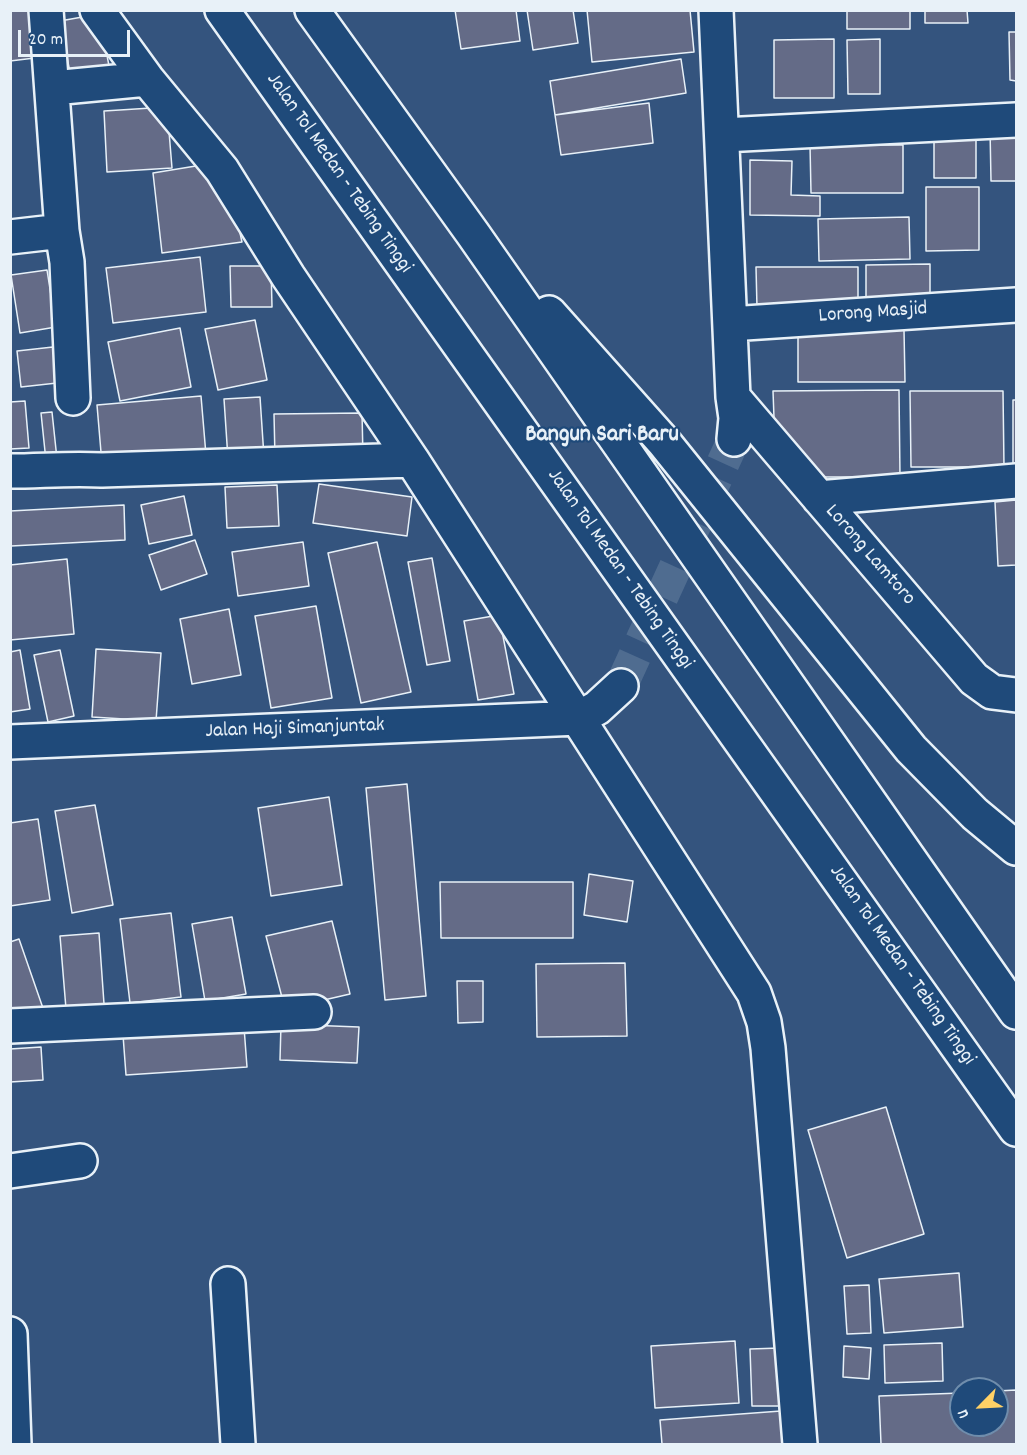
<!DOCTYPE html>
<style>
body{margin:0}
#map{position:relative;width:1027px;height:1455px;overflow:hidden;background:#34547e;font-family:Dekko,sans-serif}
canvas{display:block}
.frame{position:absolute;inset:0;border:12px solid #e8f1f8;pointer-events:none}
.north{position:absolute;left:949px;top:1377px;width:60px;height:60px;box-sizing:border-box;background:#1f4a7a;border:2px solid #6f8dac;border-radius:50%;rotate:246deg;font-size:16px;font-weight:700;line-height:24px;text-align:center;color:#e8f1f8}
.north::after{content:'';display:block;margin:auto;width:21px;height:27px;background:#ffd166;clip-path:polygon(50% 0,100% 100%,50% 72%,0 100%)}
.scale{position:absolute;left:18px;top:30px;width:112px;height:27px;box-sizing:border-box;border:3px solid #e8f1f8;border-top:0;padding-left:8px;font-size:18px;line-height:21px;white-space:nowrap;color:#e8f1f8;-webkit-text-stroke:4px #1f4a7a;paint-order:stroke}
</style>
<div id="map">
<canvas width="1027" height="1455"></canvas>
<div class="frame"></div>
<div class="north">U</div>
<div class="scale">20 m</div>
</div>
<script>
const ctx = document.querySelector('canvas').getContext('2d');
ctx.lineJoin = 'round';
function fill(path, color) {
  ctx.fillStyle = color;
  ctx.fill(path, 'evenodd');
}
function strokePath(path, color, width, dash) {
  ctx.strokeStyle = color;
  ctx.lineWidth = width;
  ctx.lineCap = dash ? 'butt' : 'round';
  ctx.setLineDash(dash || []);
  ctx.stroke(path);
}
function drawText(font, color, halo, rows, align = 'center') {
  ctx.font = font + ' Dekko,sans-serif';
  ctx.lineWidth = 4.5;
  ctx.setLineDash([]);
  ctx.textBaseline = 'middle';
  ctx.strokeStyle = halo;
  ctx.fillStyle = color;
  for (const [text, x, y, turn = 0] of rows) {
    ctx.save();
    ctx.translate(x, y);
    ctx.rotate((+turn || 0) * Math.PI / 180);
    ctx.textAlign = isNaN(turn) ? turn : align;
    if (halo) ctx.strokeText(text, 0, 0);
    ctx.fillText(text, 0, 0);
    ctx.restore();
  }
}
const building = new Path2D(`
 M 10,10 L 37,10 L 43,57 L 10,61 Z
 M 455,10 L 516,10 L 520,41 L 461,49 Z
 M 527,10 L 573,10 L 578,43 L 533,50 Z
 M 587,10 L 690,10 L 694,52 L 592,62 Z
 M 847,10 L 910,10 L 910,29 L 847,29 Z
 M 925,10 L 967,10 L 968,23 L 925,23 Z
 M 99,14 L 110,71 L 71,78 L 60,21 Z
 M 1009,32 L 1016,32 L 1016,81 L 1010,80 Z
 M 834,39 L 834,98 L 774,98 L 774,40 Z
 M 880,39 L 880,94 L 848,94 L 847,40 Z
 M 681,59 L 686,93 L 555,115 L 550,81 Z
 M 649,103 L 653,143 L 561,155 L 555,115 Z
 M 167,107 L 172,168 L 107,172 L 104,111 Z
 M 990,129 L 1016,129 L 1016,181 L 991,181 Z
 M 934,137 L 976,137 L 976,178 L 934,178 Z
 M 810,145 L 903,145 L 903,193 L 811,193 Z
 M 750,160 L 792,161 L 791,195 L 820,196 L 820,216 L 750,215 Z
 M 208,164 L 231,192 L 242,242 L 162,253 L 153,173 Z
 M 926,187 L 979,187 L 979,250 L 926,251 Z
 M 909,217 L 910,259 L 819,261 L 818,219 Z
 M 200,257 L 206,312 L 113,323 L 106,268 Z
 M 930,264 L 930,297 L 866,298 L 866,265 Z
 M 230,266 L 271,266 L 272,307 L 231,307 Z
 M 756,267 L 858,267 L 858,308 L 757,308 Z
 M 47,270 L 56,327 L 20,333 L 11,275 Z
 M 255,320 L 267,380 L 218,390 L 205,329 Z
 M 180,328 L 191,387 L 120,401 L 108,342 Z
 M 798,330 L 904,330 L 905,382 L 798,382 Z
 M 53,347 L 57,383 L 21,387 L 17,351 Z
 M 899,390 L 900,477 L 821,477 L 774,418 L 773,391 Z
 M 910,391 L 1003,391 L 1004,467 L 911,467 Z
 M 201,396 L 206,455 L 102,464 L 97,405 Z
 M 260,397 L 264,457 L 228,459 L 224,399 Z
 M 1013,400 L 1016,400 L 1016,467 L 1013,467 Z
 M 25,401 L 29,448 L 10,449 L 10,402 Z
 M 52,412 L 57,459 L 46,461 L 41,413 Z
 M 362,413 L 363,457 L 275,458 L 274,414 Z
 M 319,484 L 412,497 L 407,536 L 313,523 Z
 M 277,485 L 279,526 L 227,528 L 225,487 Z
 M 184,496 L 192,535 L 149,544 L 141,505 Z
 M 1016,500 L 1016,565 L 998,566 L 995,502 Z
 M 124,505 L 125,540 L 11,546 L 10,511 Z
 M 195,540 L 207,574 L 161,590 L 149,555 Z
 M 303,542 L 309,586 L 238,596 L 232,552 Z
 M 377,542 L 411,692 L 361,703 L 328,553 Z
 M 432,558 L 450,661 L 427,665 L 408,562 Z
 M 67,559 L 74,634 L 10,640 L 10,565 Z
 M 316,606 L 332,698 L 271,708 L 255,616 Z
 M 229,609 L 241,675 L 192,684 L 180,619 Z
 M 499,615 L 514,694 L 478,700 L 464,621 Z
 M 96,649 L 161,653 L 156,721 L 92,717 Z
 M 20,650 L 30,709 L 10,712 L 10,652 Z
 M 60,650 L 74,716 L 48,722 L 34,655 Z
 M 407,784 L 426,996 L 385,1000 L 366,788 Z
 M 329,797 L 342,885 L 271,896 L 258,808 Z
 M 95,805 L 113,905 L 72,913 L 55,811 Z
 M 38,819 L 50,900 L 10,906 L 10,823 Z
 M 589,874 L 633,881 L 627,922 L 584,915 Z
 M 440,882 L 573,882 L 573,938 L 441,938 Z
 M 171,913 L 181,997 L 130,1003 L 120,919 Z
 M 232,917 L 246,994 L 205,1001 L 192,924 Z
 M 332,921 L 350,994 L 285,1009 L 266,936 Z
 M 99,933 L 105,1018 L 67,1021 L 60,936 Z
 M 19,939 L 45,1014 L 10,1011 L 10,942 Z
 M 625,963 L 627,1036 L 537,1037 L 536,964 Z
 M 457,981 L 483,981 L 483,1022 L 458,1023 Z
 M 281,1024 L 359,1027 L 357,1063 L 280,1060 Z
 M 244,1027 L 247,1067 L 126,1075 L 123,1035 Z
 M 41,1047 L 43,1080 L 10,1082 L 10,1049 Z
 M 886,1107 L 924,1234 L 847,1258 L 808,1130 Z
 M 959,1273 L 963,1327 L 884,1333 L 879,1279 Z
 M 869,1285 L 871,1333 L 847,1334 L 844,1286 Z
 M 735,1341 L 739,1403 L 655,1408 L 651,1346 Z
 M 942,1343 L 943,1381 L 885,1383 L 884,1345 Z
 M 844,1346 L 871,1348 L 869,1379 L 843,1377 Z
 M 780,1348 L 782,1406 L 752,1406 L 750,1349 Z
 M 1016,1390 L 1016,1444 L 881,1444 L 879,1396 L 961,1393 L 961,1425 L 997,1425 L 997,1391 Z
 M 781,1411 L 783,1444 L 662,1444 L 660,1420 Z`);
fill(building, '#646b87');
strokePath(building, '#e8f1f8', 1.5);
strokePath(new Path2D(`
 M 621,686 L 734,439`), '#4f6c90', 33, [33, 16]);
const minor = new Path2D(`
 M 46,10 L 62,231
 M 97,10 L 147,79 L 222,170 L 288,276 L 412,460 L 754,993 L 764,1022 L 768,1048 L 800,1444
 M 716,10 L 733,397 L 736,418 L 734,439
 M 53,88 L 147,79
 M 723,135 L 1016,120
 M 10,237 L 62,231 L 67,262 L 73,398
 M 730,324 L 1016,305
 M 733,397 L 974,679 L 992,692 L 1016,695
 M 10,471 C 41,471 71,468 102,470 L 412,460
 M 819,498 L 1016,481
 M 10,742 L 579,718 L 597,708 L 621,686
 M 10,1026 L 314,1012
 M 10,1171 L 80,1161
 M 228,1284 L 238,1444
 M 10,1334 L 14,1444`);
const highway = new Path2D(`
 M 222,10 L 1016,1129
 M 312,10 L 473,234 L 1016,1012
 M 549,313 L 663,441 L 911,749 L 975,814 L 1016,848`);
strokePath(minor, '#e8f1f8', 38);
strokePath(highway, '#e8f1f8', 38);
strokePath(minor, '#1f4a7a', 33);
strokePath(highway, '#1f4a7a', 33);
drawText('21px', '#e8f1f8', '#1f4a7a', [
 ["Jalan Tol Medan - Tebing Tinggi",338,174,55],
 ["Lorong Masjid",873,314,-4],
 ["Lorong Lamtoro",869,556,49],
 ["Jalan Tol Medan - Tebing Tinggi",619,570,55],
 ["Jalan Haji Simanjuntak",295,730,-2],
 ["Jalan Tol Medan - Tebing Tinggi",901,966,55]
]);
drawText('bold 24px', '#e8f1f8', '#1f4a7a', [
 ["Bangun Sari Baru",602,437]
]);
</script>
